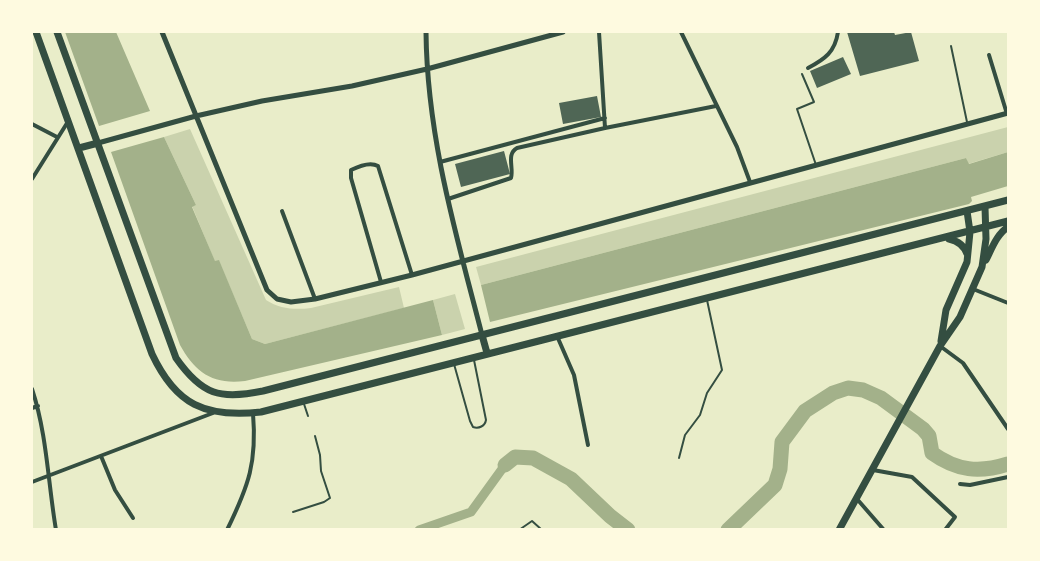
<!DOCTYPE html>
<style>
body{margin:0}
#map{position:relative;width:1040px;height:561px;overflow:hidden;background:#e9edc9;font-family:"Fira Sans",sans-serif}
canvas{display:block}
.frame{position:absolute;inset:0;border:33px solid #fefae0;pointer-events:none}
</style>
<div id="map">
<canvas width="1040" height="561"></canvas>
<div class="frame"></div>
</div>
<script>
const ctx = document.querySelector('canvas').getContext('2d');
ctx.lineJoin = 'round';
function fill(path, color) {
  ctx.fillStyle = color;
  ctx.fill(path, 'evenodd');
}
function strokePath(path, color, width, dash) {
  ctx.strokeStyle = color;
  ctx.lineWidth = width;
  ctx.lineCap = dash ? 'butt' : 'round';
  ctx.setLineDash(dash || []);
  ctx.stroke(path);
}
fill(new Path2D(`
 M 1008,127 L 1008,152 L 968,164 L 966,158 L 481,285 L 476,267 Z
 M 190,129 L 266,300 C 280,309 295,310 311,308 L 399,287 L 404,308 L 265,344 L 252,339 L 219,261 L 215,262 L 192,206 L 196,205 L 164,137 Z
 M 455,294 L 465,329 L 442,335 L 433,300 Z`), '#cad2ad');
fill(new Path2D(`
 M 65,32 L 116,32 L 150,111 L 99,126 Z
 M 164,137 L 196,205 L 192,207 L 215,261 L 219,260 L 252,339 L 265,344 L 433,300 L 442,335 L 245,381 C 212,385 195,372 180,345 L 111,152 Z
 M 1008,152 L 1008,186 L 971,197 L 972,201 L 969,204 L 490,322 L 481,285 L 966,158 L 969,164 Z`), '#a3b18a');
strokePath(new Path2D(`
 M 419,530 L 471,512 L 505,465`), '#a3b18a', 9);
strokePath(new Path2D(`
 M 505,465 L 515,457 L 533,458 L 571,479 L 610,516 L 628,530
 M 728,530 L 775,485 L 780,469 L 782,442 L 805,411 L 833,393 L 848,388 L 863,390 L 881,398 L 923,429 L 929,436 L 932,453 C 957,471 979,473 1008,464`), '#a3b18a', 15);
fill(new Path2D(`
 M 847,32 L 894,32 L 895,35 L 911,32 L 919,61 L 860,76 Z
 M 843,57 L 851,74 L 817,88 L 810,71 Z
 M 597,96 L 601,117 L 563,124 L 559,103 Z
 M 504,151 L 510,174 L 461,187 L 455,164 Z`), '#4f6655');
strokePath(new Path2D(`
 M 951,46 L 967,122
 M 802,74 L 814,102 L 797,109 L 816,165
 M 454,364 L 470,421 L 473,427 C 479,429 485,426 486,420 L 474,360
 M 304,404 L 308,416
 M 679,458 L 685,435 L 700,415 L 707,393 L 722,370 L 707,300
 M 293,512 L 324,502 L 330,498 L 321,471 L 320,455 L 315,436
 M 519,530 L 532,521 L 542,530`), '#344e41', 2);
strokePath(new Path2D(`
 M 599,32 L 605,128
 M 681,32 L 737,147 L 750,182
 M 989,55 L 1007,114
 M 808,68 C 825,59 835,52 838,32
 M 32,124 L 57,137
 M 440,162 L 605,118
 M 32,179 L 69,120
 M 448,199 L 511,178 C 514,168 506,154 517,148 L 605,128 L 716,106
 M 282,211 L 315,299
 M 381,282 L 351,178 L 351,170 C 359,166 371,162 378,166 L 412,275
 M 973,289 L 1008,303
 M 557,336 L 574,375 L 588,445
 M 940,346 L 963,363 L 1008,429
 M 32,389 C 47,434 48,483 56,530
 M 32,408 L 38,406
 M 101,456 L 115,490 L 133,518
 M 873,470 L 912,477 L 955,517 L 945,530
 M 32,482 L 213,413
 M 960,484 L 970,485 L 1008,477
 M 857,499 L 884,530
 M 227,530 C 249,485 257,462 253,413`), '#344e41', 4);
strokePath(new Path2D(`
 M 162,32 L 267,290 L 277,299 L 291,302 L 315,299 L 412,275 L 1008,113
 M 426,32 C 427,137 456,234 482,335
 M 98,143 L 196,116 L 262,101 L 352,86 L 427,69 L 563,32`), '#344e41', 5);
strokePath(new Path2D(`
 M 36,32 L 152,354 C 176,405 205,418 261,412 L 1008,221
 M 57,32 L 176,358 C 202,395 220,400 263,391 L 1008,200
 M 79,148 L 98,143
 M 949,239 C 958,241 964,245 967,254
 M 986,260 C 992,248 997,234 1008,227
 M 482,335 L 487,353
 M 941,341 L 946,310 L 967,262 L 970,232 L 967,211
 M 839,530 L 940,346 L 960,317 L 982,267 L 986,239 L 985,207`), '#344e41', 7);
</script>
